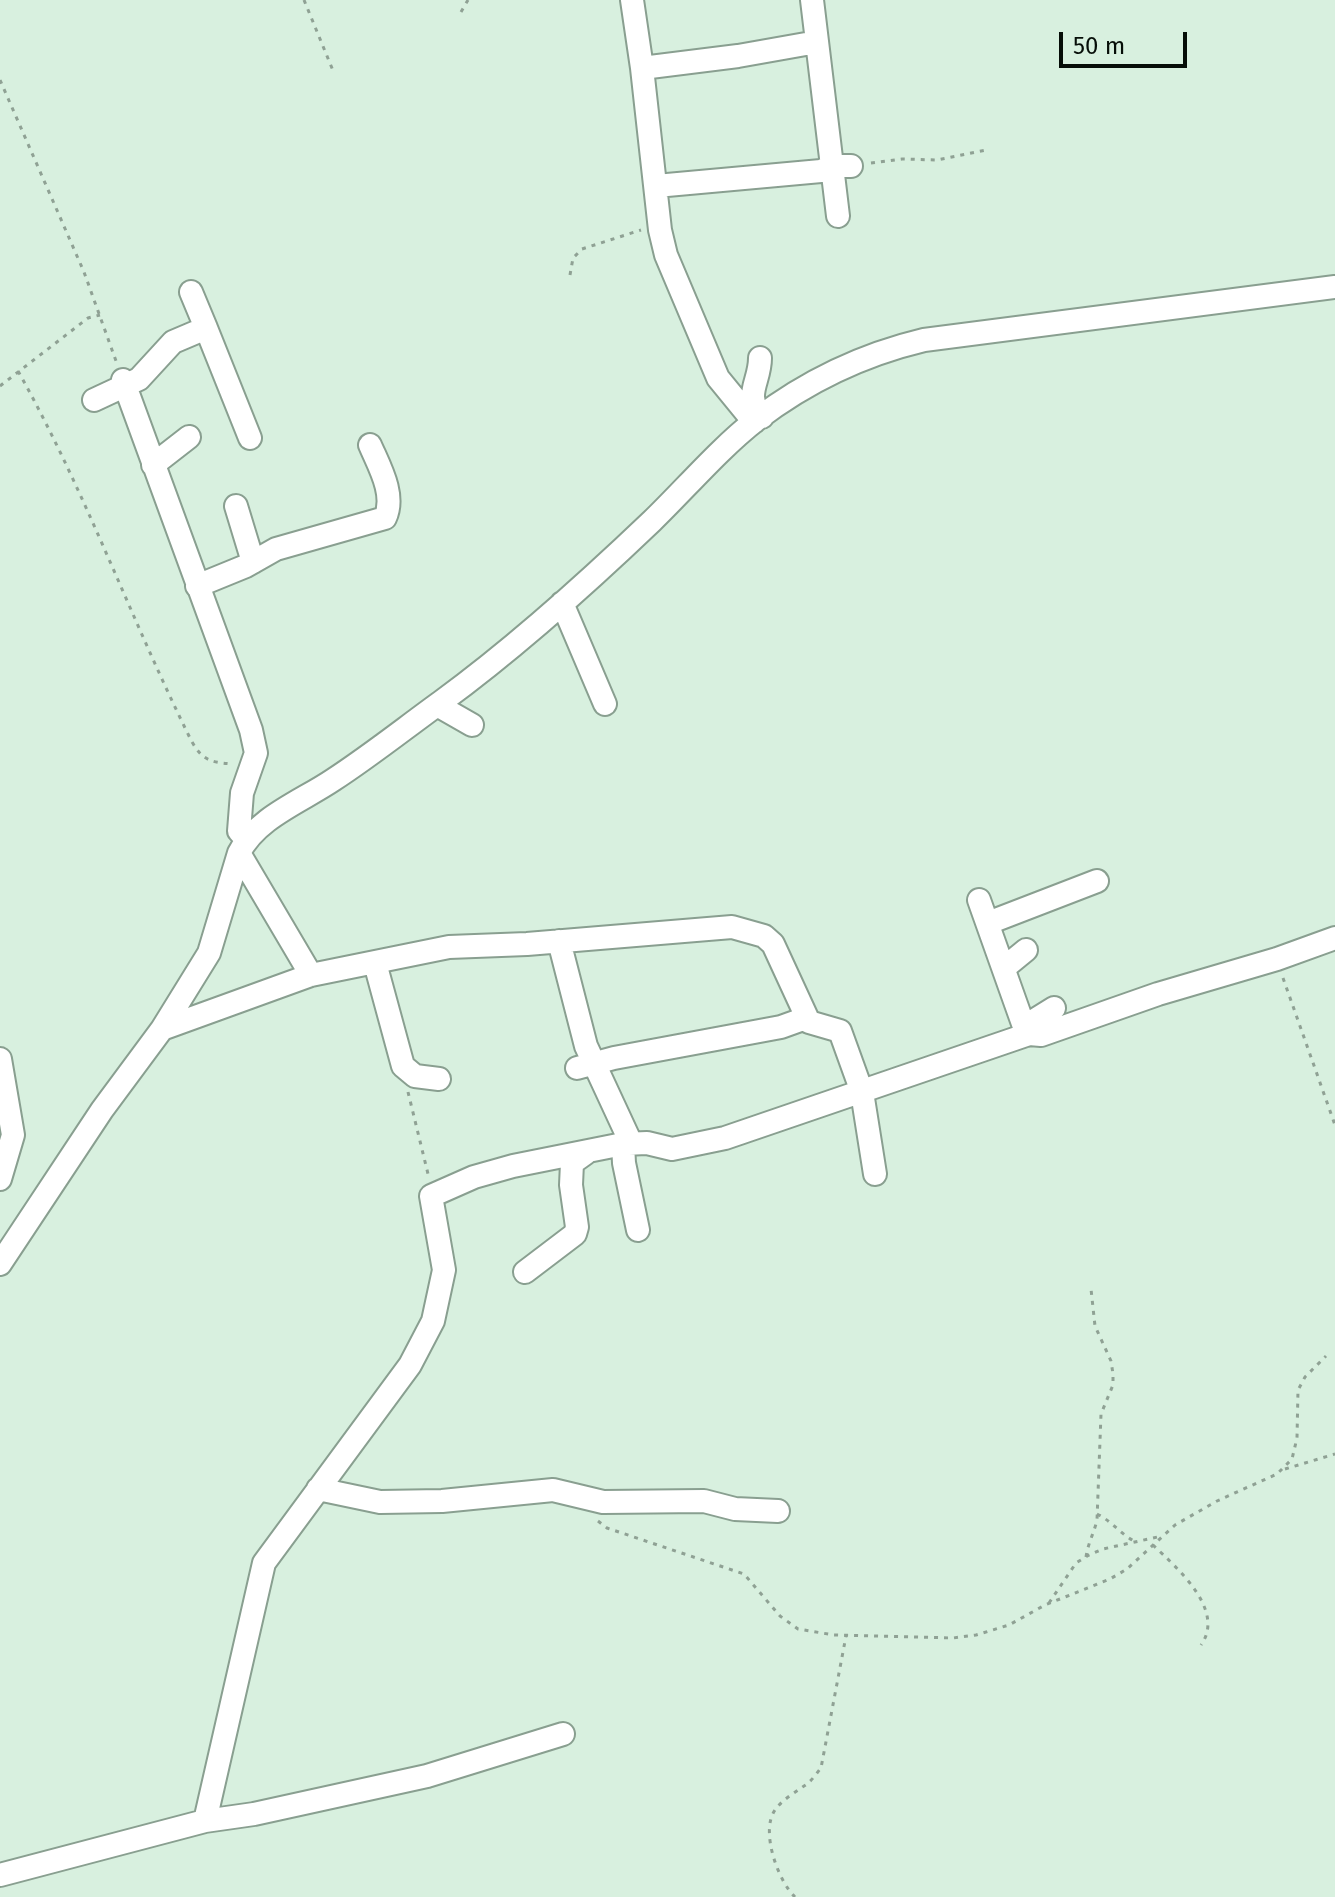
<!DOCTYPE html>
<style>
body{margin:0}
#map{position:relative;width:1335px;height:1897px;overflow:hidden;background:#d8f0df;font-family:"Fira Sans",sans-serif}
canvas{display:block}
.scale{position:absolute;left:1059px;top:32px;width:128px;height:36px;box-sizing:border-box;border:4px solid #060e08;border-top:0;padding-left:10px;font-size:24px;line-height:28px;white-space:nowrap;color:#060e08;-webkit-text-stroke:6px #d8f0df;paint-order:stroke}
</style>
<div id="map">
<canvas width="1335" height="1897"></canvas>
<div class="scale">50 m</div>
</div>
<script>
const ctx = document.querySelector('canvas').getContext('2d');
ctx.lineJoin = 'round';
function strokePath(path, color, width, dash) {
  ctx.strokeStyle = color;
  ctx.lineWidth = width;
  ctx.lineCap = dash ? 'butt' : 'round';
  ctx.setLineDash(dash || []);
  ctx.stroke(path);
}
const minor = new Path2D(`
 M 632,0 L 642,68 L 660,230 L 666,255 L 718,378 L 754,422
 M 812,0 L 838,216
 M 642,68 L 738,56 L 817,42
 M 656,186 L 821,171 L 832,166 L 851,166
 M 191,292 L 206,328
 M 760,358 C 760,383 743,394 762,417
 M 123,380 L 251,730 L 256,753 L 242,793 L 239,831 L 246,839
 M 94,400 L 139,379 L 173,342 L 206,328 L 250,438
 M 153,465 L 189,437
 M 236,506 L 253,562
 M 197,586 L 246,566 L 276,549 L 385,518 C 396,495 379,466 370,445
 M 562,603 L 605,704
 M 437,705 L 472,725
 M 239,853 L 311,975
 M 979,900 L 1027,1035
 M 988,923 L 1097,881
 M 559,941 L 586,1046 L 631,1143
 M 375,963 L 403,1066 L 415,1076 L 439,1079
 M 1004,968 L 1026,950
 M 1025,1026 L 1054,1008
 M 162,1029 L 311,975 L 449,947 L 527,944 L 732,927 L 764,936 L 773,944 L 809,1022 L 840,1031 L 862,1092 L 875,1174
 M 0,1059 L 13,1135 L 0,1179
 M 577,1068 L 614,1058 L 781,1027 L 806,1018
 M 623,1144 L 624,1163 L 638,1230
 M 0,1264 L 102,1110 L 162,1029 L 209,953 L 239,853 C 256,818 302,801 333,780 C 370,756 405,728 441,702 C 515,648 585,585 652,521 C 686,488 719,449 756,420 C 807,381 861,355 924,340 L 1335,287
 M 525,1272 L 575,1234 L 577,1227 L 571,1185 L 572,1163 L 586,1153
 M 318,1489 L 380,1502 L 442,1501 L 553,1490 L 603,1502 L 704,1501 L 735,1509 L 778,1511
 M 205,1821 L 264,1563 L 410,1365 L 433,1321 L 444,1270 L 431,1196 L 474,1177 L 513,1166 L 623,1144 L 647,1143 L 672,1149 L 725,1138 L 1029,1034 L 1041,1035 L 1158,994 L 1277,959 L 1335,938
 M 0,1875 L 205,1821 L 254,1814 L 427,1776 L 563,1734`);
strokePath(minor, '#899f90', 26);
strokePath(new Path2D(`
 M 304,0 L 334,73
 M 461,12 L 468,0
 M 0,80 L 84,272 L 116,361
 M 871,163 L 902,159 L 937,160 L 986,150
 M 570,275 L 573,258 L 582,249 L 641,230
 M 18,371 C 85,490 131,620 192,742 C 203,761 211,762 232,764
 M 0,386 L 88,318 L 100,315
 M 1283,978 L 1335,1125
 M 408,1092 L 429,1178
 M 1285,1469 L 1335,1454
 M 1097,1514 C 1112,1521 1121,1535 1136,1542
 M 598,1521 L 607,1528 L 744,1574 L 780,1616 L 798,1629 L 834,1635 L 953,1638 L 976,1635 L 1009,1625 L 1045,1605 L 1110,1579 L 1127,1569 L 1175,1525 L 1217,1501 L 1277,1474 L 1292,1459 L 1297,1438 L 1298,1390 L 1305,1377 L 1326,1356
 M 1153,1545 C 1177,1568 1226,1610 1201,1645
 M 1086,1557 C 1088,1543 1094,1533 1097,1520 L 1101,1414 L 1113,1385 L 1113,1374 L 1111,1361 L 1095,1326 L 1091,1289
 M 1049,1603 L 1076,1563 L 1089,1555 L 1103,1549 L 1162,1536
 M 795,1897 C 778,1881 760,1831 775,1810 C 782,1800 794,1793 804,1786 C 811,1782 816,1774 821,1768 L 846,1636`), '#8fa194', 3, [4, 6]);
strokePath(minor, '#fff', 22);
</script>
